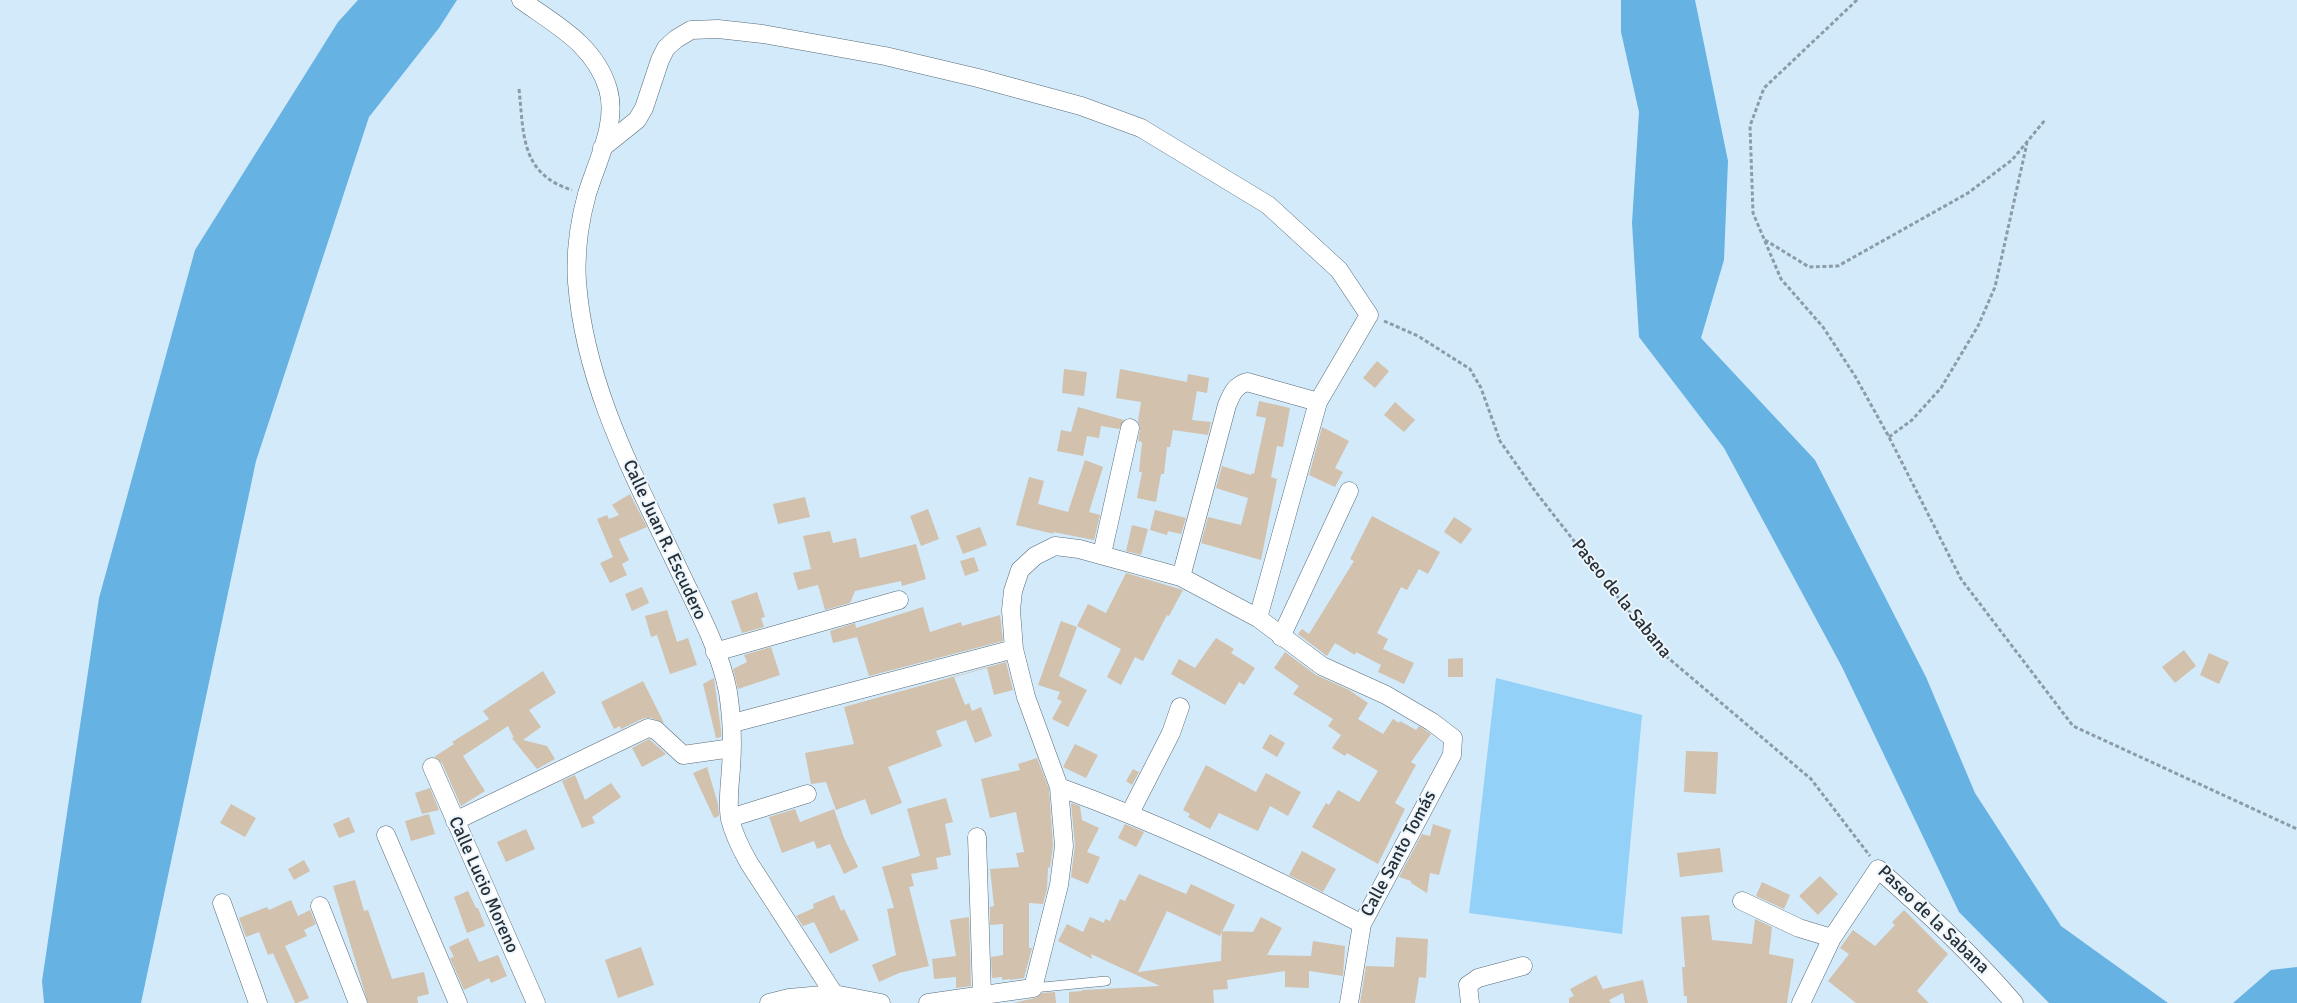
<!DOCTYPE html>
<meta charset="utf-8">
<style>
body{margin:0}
canvas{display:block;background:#d3eafa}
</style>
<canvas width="2297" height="1003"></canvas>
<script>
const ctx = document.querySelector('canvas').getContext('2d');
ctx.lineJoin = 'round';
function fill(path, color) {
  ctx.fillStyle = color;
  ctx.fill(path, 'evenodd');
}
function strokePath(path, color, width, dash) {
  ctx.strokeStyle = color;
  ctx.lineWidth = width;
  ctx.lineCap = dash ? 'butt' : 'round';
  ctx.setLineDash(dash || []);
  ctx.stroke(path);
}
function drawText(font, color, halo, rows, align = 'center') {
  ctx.font = font + ' Signika,sans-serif';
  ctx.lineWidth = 4;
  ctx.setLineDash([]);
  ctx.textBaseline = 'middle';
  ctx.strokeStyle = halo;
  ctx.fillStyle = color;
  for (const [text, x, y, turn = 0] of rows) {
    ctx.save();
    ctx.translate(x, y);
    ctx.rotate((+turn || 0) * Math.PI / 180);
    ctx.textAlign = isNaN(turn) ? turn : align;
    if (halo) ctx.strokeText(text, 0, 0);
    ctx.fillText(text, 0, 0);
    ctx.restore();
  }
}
fill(new Path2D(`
 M 1496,678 L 1642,715 L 1622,934 L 1469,913 Z`), '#93d1f9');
fill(new Path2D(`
 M 358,0 L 457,0 L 439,28 L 369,117 L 256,461 L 141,1003 L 44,1003 L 42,981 L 99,598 L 195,250 L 338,22 Z
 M 1621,0 L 1695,0 L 1728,161 L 1724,260 L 1701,338 L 1815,460 L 1926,677 L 1975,793 L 2061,926 L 2168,1003 L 2049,1003 L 1959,912 L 1842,667 L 1724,448 L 1639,337 L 1632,223 L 1639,112 L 1621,32 Z
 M 2297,967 L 2297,1003 L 2233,1003 L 2271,970 Z`), '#66b2e3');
fill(new Path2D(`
 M 1377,361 L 1389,371 L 1375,388 L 1363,378 Z
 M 1064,369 L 1087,372 L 1084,396 L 1062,393 Z
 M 1120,369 L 1187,382 L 1188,374 L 1209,378 L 1207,393 L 1197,391 L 1192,420 L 1211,422 L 1208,435 L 1173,430 L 1170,447 L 1167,447 L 1164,474 L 1161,474 L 1156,502 L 1137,498 L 1142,472 L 1139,472 L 1142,442 L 1138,441 L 1140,430 L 1138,421 L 1141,402 L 1116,398 Z
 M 1259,401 L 1290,408 L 1283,447 L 1277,446 L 1271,477 L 1277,479 L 1261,560 L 1201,543 L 1208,517 L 1241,525 L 1248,498 L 1216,488 L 1222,466 L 1251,475 L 1252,473 L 1254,474 L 1266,418 L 1256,416 Z
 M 1395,402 L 1415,420 L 1404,432 L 1384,415 Z
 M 1078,407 L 1124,420 L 1119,429 L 1101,426 L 1099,438 L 1087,436 L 1083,456 L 1057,451 L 1061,430 L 1071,432 Z
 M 1322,427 L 1349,441 L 1335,468 L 1343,472 L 1335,487 L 1309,475 Z
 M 1085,460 L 1103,467 L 1089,512 L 1100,515 L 1094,540 L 1053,532 L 1054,534 L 1016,525 L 1029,477 L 1044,481 L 1038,504 L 1068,512 Z
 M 630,494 L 647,527 L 619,539 L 629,560 L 622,564 L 627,575 L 610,583 L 600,563 L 613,557 L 597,519 L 607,515 L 609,519 L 619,515 L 612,505 Z
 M 805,497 L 810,517 L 778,524 L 773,504 Z
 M 928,509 L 939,539 L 921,546 L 910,516 Z
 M 1155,510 L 1186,518 L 1181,534 L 1168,531 L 1167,535 L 1150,530 Z
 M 1372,516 L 1440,552 L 1428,574 L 1419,569 L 1407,590 L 1401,587 L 1377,633 L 1388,639 L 1383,649 L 1414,663 L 1404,684 L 1378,672 L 1381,665 L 1356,652 L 1355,655 L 1335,643 L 1327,656 L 1298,634 L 1302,629 L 1309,634 L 1354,561 L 1350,559 Z
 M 1454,517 L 1472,529 L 1461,544 L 1444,532 Z
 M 1132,525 L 1148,529 L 1141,555 L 1126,551 Z
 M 980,527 L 987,545 L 963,554 L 956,536 Z
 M 830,531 L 833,543 L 856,538 L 860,558 L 916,544 L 926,579 L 902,586 L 901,581 L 855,591 L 850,603 L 825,610 L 818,585 L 798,590 L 793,573 L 811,569 L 803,536 Z
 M 974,557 L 979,571 L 965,576 L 960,561 Z
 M 1126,573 L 1183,590 L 1169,616 L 1167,615 L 1143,661 L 1135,657 L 1121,685 L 1107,677 L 1121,649 L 1077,626 L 1088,604 L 1106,613 Z
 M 642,587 L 649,603 L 632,611 L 625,594 Z
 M 757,592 L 765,617 L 761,618 L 764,627 L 742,633 L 731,601 Z
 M 923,607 L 930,632 L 961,622 L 962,626 L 1000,615 L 1003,641 L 869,676 L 857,637 L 833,643 L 830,631 L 855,623 L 856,628 Z
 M 667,610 L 677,642 L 688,638 L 697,665 L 670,674 L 657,635 L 651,637 L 645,616 Z
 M 1061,621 L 1077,627 L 1059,676 L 1087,690 L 1068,727 L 1052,719 L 1062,701 L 1057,699 L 1060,692 L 1038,685 Z
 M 1216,638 L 1234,649 L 1231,653 L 1255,668 L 1244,685 L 1239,682 L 1225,705 L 1171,674 L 1179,659 L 1195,668 Z
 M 771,647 L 780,675 L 738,689 L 733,669 L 747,662 L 744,655 Z
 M 2184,650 L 2196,666 L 2175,683 L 2162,667 Z
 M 1285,652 L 1316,675 L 1349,690 L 1368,703 L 1358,719 L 1383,734 L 1393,719 L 1399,723 L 1400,721 L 1416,730 L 1419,726 L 1431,734 L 1411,762 L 1416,765 L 1395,803 L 1405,809 L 1378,864 L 1312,827 L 1326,803 L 1329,805 L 1338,790 L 1359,802 L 1378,771 L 1347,753 L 1345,756 L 1332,748 L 1341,735 L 1328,726 L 1333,719 L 1293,694 L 1299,686 L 1274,668 Z
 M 2209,653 L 2229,662 L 2219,684 L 2200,675 Z
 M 1463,658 L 1463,677 L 1448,677 L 1448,659 Z
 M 1006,662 L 1013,690 L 994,695 L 987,668 L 954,677 L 965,705 L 969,703 L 972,711 L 981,707 L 992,736 L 975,743 L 966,720 L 936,731 L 942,746 L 888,767 L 902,803 L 871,815 L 865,799 L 836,810 L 826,782 L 811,784 L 805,753 L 854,744 L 844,707 Z
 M 543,671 L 556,693 L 529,710 L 541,727 L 523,740 L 547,746 L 555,759 L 537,769 L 511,737 L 514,738 L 508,726 L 463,756 L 485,791 L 461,806 L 442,763 L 434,757 L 454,744 L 452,742 L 489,719 L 483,711 Z
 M 714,678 L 721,730 L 721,737 L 716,738 L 703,684 Z
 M 643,681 L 664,723 L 651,718 L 644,718 L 621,729 L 620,726 L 614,729 L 601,702 Z
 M 1270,734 L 1285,743 L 1277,757 L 1262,748 Z
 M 649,739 L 666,754 L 642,767 L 632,748 Z
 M 1075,744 L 1098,755 L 1086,778 L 1063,767 Z
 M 1686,751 L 1718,752 L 1716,794 L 1684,792 Z
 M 1037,758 L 1049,789 L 1053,846 L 1050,868 L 1048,867 L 1047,889 L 1043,904 L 1029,903 L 1029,948 L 1032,948 L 1024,978 L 1010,980 L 1010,979 L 1002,980 L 1002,977 L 992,978 L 991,957 L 1003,955 L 1003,924 L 990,925 L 990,907 L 994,906 L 990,869 L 1019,867 L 1016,853 L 1024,852 L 1016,812 L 990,818 L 981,779 L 1020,770 L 1018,764 Z
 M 1206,765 L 1256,792 L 1266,773 L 1301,792 L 1288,816 L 1270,806 L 1258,831 L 1219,813 L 1210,829 L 1188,817 L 1190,814 L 1183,810 Z
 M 707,767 L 718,804 L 719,816 L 714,818 L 693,773 Z
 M 1133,769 L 1139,772 L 1132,785 L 1126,781 Z
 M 575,775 L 585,800 L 611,783 L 621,797 L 592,817 L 595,823 L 582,828 L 562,781 Z
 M 430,788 L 439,810 L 422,814 L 415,793 Z
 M 946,798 L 953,822 L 945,824 L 951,855 L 936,858 L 938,869 L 911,874 L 914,886 L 909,887 L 929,966 L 899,973 L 879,982 L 872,965 L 896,955 L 887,909 L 894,908 L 882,867 L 920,856 L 907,809 Z
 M 1071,803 L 1080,806 L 1082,820 L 1099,828 L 1087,852 L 1100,857 L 1088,884 L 1071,877 L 1075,845 Z
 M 231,804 L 256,818 L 245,837 L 220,823 Z
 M 795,809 L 800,822 L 834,809 L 844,838 L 858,867 L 844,874 L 830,844 L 817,849 L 814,841 L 782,853 L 769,817 Z
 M 429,814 L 435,834 L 411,841 L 405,821 Z
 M 349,817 L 355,832 L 339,838 L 333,824 Z
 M 1125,824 L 1144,832 L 1136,847 L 1118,838 Z
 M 1433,824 L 1451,830 L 1439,875 L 1430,873 L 1427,893 L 1411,883 L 1411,881 L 1399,877 L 1422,834 L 1430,836 Z
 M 526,829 L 535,849 L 506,862 L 497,842 Z
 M 1720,848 L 1723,872 L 1680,877 L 1677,853 Z
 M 1302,851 L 1336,869 L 1323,892 L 1289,875 Z
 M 304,860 L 310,871 L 294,880 L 288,869 Z
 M 1139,874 L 1186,894 L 1191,884 L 1235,905 L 1220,936 L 1167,911 L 1138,972 L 1221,961 L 1222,931 L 1253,932 L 1261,917 L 1282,928 L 1267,955 L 1311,956 L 1313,941 L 1345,946 L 1343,976 L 1309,971 L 1309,988 L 1285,987 L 1285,971 L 1227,980 L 1228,989 L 1213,990 L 1214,1003 L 1069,1003 L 1069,992 L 1082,991 L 1082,990 L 1160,986 L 1091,954 L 1092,959 L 1058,941 L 1067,924 L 1083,932 L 1090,917 L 1104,923 L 1105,919 L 1110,921 L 1120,899 L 1125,901 Z
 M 1820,876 L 1838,894 L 1818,915 L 1799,896 Z
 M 355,880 L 364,911 L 368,910 L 392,979 L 424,972 L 429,994 L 417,997 L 418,1003 L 368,1003 L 333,886 Z
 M 1762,882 L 1790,895 L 1784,909 L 1756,896 Z
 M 468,891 L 476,908 L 478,908 L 485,926 L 467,933 L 454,897 Z
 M 834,895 L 841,911 L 844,909 L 859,940 L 830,954 L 814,922 L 803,926 L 796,916 L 814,908 L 813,904 Z
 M 291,900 L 298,916 L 310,910 L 316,924 L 304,930 L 307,936 L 285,946 L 309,998 L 297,1003 L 295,1003 L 273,953 L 268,955 L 259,932 L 246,937 L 239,918 L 267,907 L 269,910 Z
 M 1904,910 L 1948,954 L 1917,991 L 1929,1003 L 1856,1003 L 1828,981 L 1849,954 L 1840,948 L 1853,930 L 1875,946 L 1895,925 L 1892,922 Z
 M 1709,915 L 1712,940 L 1752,944 L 1755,919 L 1772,927 L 1769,954 L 1794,959 L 1787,1003 L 1687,1003 L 1687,996 L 1684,996 L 1682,967 L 1685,967 L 1681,917 Z
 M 969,917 L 971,986 L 956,988 L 956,977 L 934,979 L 932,959 L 956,956 L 950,920 Z
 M 1396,937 L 1428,939 L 1426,978 L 1419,977 L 1415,1003 L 1360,1003 L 1366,966 L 1394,967 Z
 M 468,938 L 479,962 L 498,955 L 507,976 L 491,983 L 489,978 L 464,990 L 450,958 L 454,957 L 449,947 Z
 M 641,947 L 654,985 L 618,998 L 605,960 Z
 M 1596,975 L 1603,989 L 1643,980 L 1648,1003 L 1625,1003 L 1623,993 L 1609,1000 L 1611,1003 L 1569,1003 L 1569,998 L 1574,996 L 1570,989 Z
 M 1055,992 L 1056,1003 L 1013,1003 L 1035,998 L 1042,993 Z`), '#d1c1ad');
const lane = new Path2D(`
 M 1033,988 L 1106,981`);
const street = new Path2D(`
 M 521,0 C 556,25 595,45 608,89 C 618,123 597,161 587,194 C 579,223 575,252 577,282 C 585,387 635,477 679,570 C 697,608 720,650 728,692 C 732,718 733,742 731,768 C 730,784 727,803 730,819 C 734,835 741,849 749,863 L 834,994
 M 602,148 L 637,120 L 644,108 L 660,60 L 666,48 L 676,39 L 691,30 L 718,29 L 763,34 L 885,56 L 978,78 L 1081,106 L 1141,128 L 1268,205 L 1339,270 L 1369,315 L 1318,402 L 1258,618
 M 1102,554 L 1130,428
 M 1181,577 L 1227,405 C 1232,394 1234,386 1247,382 L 1318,402
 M 1281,637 L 1349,491
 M 715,652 L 899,600
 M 733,723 L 1014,649
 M 432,767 L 536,1003
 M 1059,787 C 1163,825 1263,872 1362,924
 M 1130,813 L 1171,733 L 1180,707
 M 730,818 L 807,794
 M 455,821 L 648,728 L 656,730 L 683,755 L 732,748
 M 386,835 L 458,1003
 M 977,837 L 982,995
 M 1742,901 L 1799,928 L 1832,938
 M 222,903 L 258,1003
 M 320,906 L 358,1003
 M 769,1003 L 789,998 L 834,994 L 881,1003
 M 928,1003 L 1033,988 L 1059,885 L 1064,846 L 1059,787 L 1026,697 L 1014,649 L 1011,610 L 1013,591 L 1020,570 L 1035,556 L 1055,546 L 1079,549 L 1181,577 L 1258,618 L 1322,666 L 1386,695 L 1432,722 L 1453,738 L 1452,755 L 1362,924 L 1349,1003
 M 1470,1003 L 1468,985 L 1478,978 L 1523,966
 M 1801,1003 L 1832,938 L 1878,869 C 1926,911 1973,955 2014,1003`);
strokePath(lane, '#576b79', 10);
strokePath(street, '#576b79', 19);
strokePath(new Path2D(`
 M 1857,0 L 1764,88 L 1750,126 L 1753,213 L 1781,279 L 1823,327 L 1855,376 L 1889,437 L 1961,579 L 2073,726 L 2297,829
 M 519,89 C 524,134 520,174 572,190
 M 1765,240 L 1809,267 L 1838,266 L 1968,193 L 2012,160 L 2045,120
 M 1384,321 L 1418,336 L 1470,369 L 1481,388 L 1500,441 L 1535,491 L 1660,651 L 1811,779 L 1870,856
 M 1889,437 L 1912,420 L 1941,388 L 1978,326 L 1995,287 L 2027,143`), '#8b9ca8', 3, [4, 2.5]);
strokePath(lane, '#fff', 9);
strokePath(street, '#fff', 18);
drawText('18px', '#262f35', '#ecf5fc', [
 ["Calle Juan R. Escudero",664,540,65],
 ["Paseo de la Sabana",1621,599,51],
 ["Calle Santo Tomás",1399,854,-62],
 ["Calle Lucio Moreno",483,885,66],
 ["Paseo de la Sabana",1933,920,44]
]);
</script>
